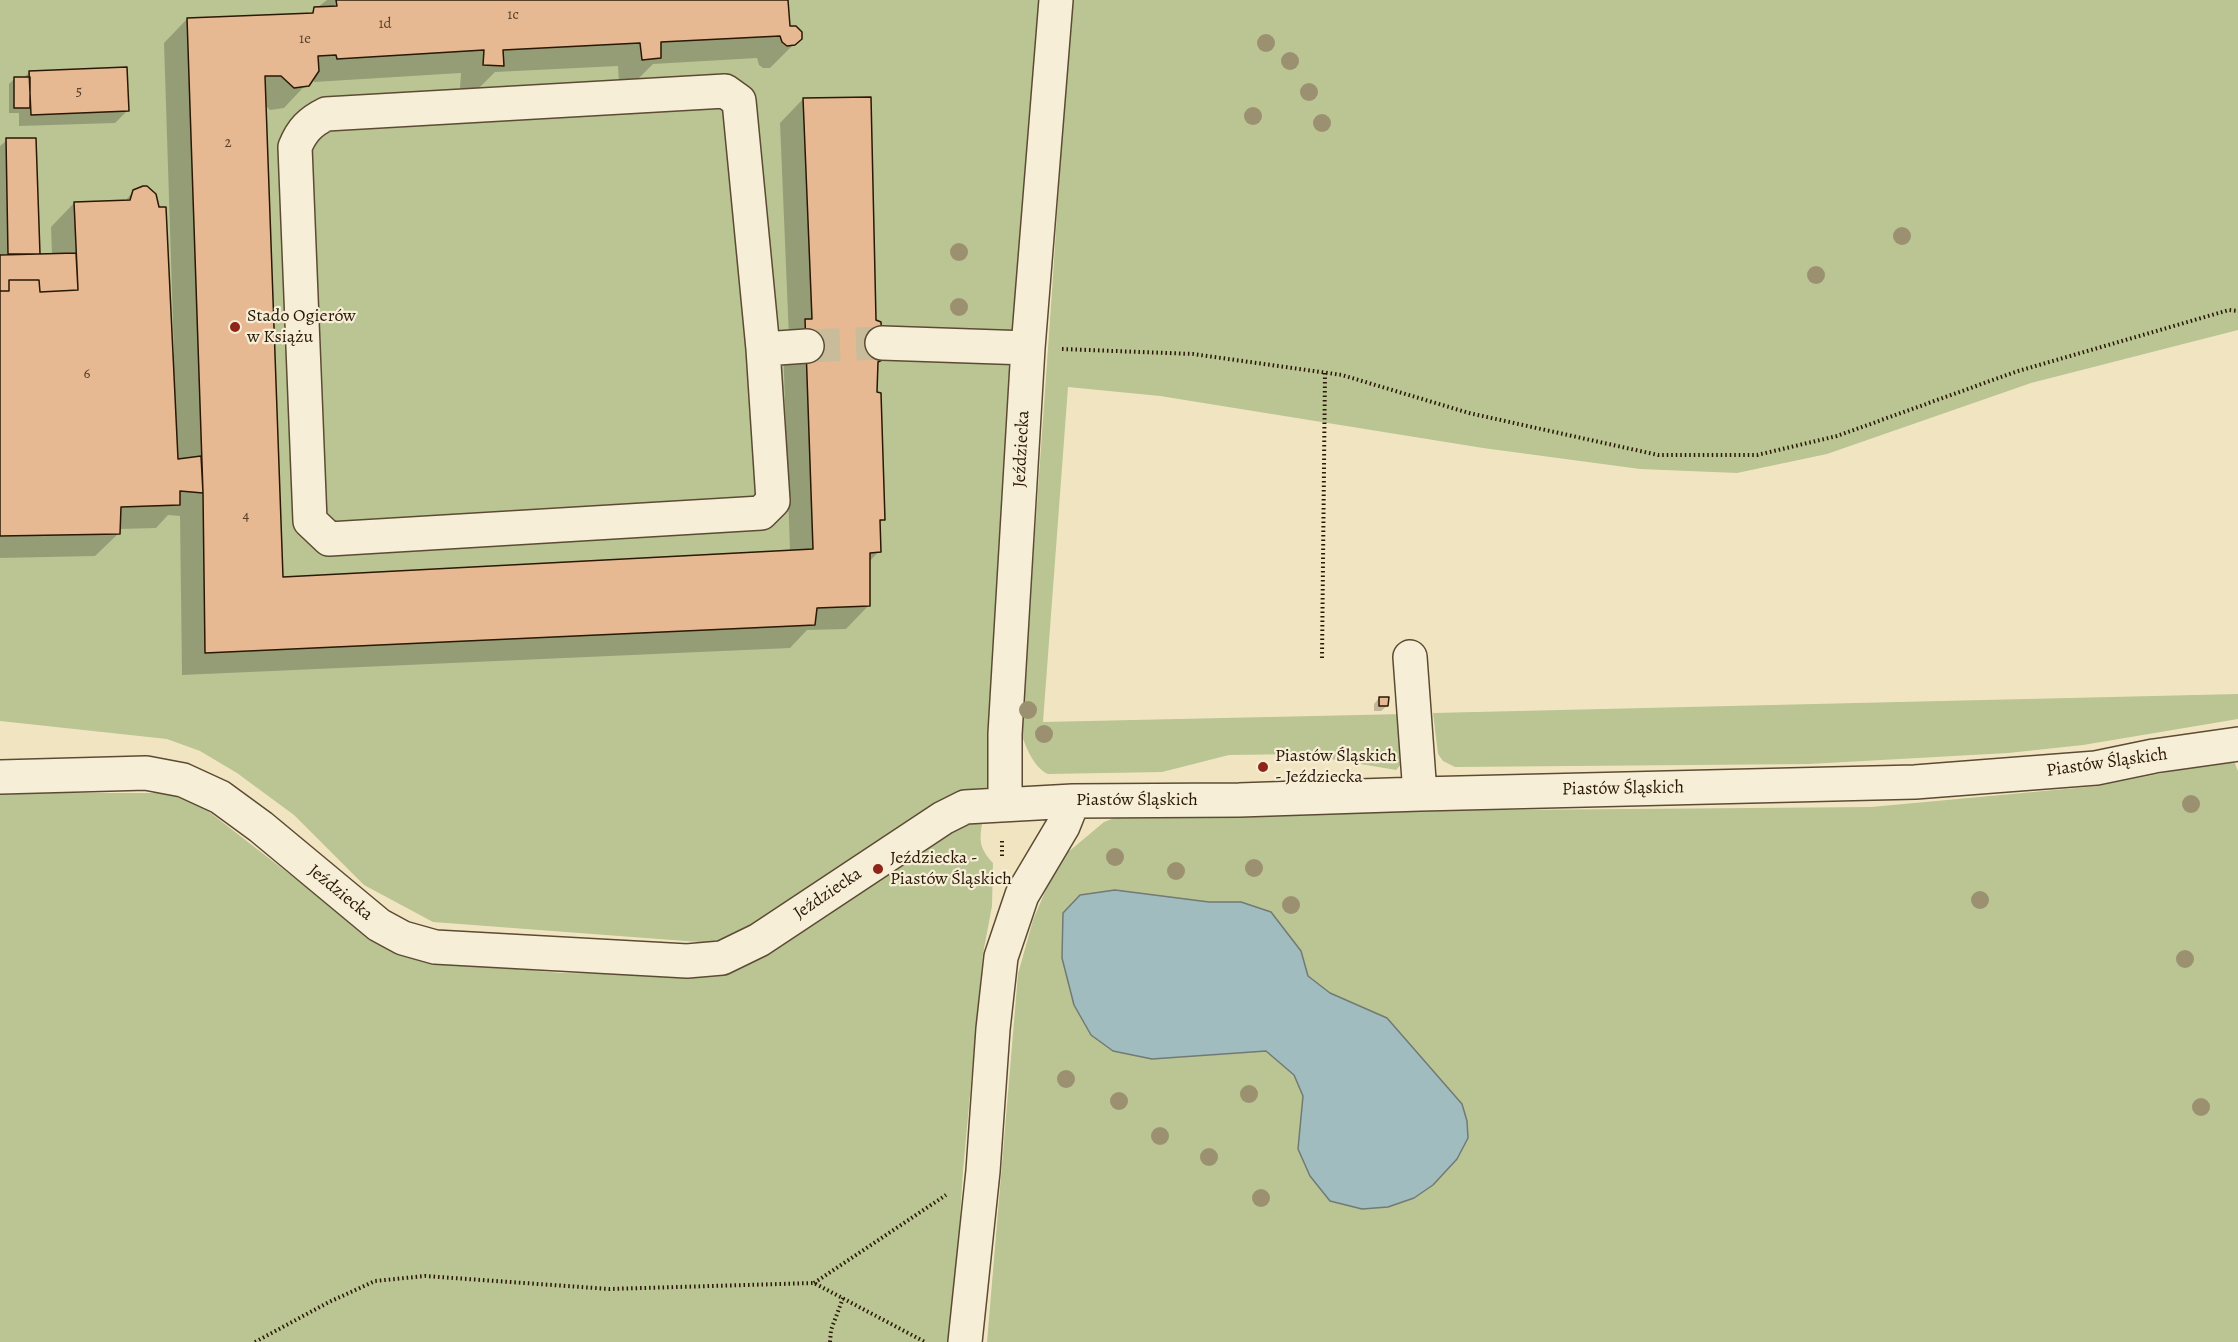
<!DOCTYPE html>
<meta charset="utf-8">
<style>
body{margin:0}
canvas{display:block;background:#f1e5c1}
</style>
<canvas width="2238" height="1342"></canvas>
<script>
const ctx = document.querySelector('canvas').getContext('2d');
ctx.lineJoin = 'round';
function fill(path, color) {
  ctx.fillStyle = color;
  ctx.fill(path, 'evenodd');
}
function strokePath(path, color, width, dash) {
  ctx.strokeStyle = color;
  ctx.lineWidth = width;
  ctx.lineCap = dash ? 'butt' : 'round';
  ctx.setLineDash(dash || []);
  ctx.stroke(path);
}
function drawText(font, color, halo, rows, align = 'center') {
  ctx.font = font + ' Alegreya,serif';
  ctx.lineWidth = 4.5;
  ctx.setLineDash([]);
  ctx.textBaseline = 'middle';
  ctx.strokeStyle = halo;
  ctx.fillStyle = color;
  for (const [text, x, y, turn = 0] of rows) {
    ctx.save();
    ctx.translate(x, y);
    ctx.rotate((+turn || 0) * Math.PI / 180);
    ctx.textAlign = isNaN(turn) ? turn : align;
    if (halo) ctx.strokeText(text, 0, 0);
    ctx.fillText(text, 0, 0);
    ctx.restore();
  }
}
fill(new Path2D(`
 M 0,0 L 1043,0 L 994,786 L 966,792 L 762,924 L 712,943 L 433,922 L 364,885 L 294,815 L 237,773 L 200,751 L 167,739 L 0,721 Z
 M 1071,0 L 2238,0 L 2238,330 L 2031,383 L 1827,454 L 1737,473 L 1640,469 L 1483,448 L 1160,396 L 1068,387 L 1043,722 L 1404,714 L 1404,761 L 1396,770 L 1301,754 L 1229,755 L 1162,772 L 1048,774 C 1034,768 1025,746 1021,732 L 1052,291 Z
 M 2238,694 L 2238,719 L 2083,745 L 2008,753 L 1809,764 L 1455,767 L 1443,761 L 1438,754 L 1433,713 Z
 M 2233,759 L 2238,771 L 2238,1342 L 987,1342 L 1018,974 L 1033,920 L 1053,873 L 1067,853 L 1104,822 L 1117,817 L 1140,813 L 1871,807 L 2098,786 Z
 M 0,793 L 164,793 L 199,804 L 364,932 L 427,961 L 562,973 L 700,975 L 741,965 L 814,925 L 945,833 L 983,817 C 980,838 977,846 993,863 L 992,906 L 983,954 L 980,985 L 963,1171 L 952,1342 L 0,1342 Z`), '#bac593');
const water = new Path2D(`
 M 1115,890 L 1209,902 L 1241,902 L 1271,912 L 1301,951 L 1308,976 L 1330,993 L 1387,1018 L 1462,1104 L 1467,1121 L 1468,1138 L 1457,1159 L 1433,1185 L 1414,1198 L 1388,1207 L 1362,1209 L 1330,1201 L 1310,1176 L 1298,1149 L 1303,1096 L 1294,1075 L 1266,1051 L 1152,1059 L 1113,1051 L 1091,1035 L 1074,1005 L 1062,958 L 1063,913 L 1080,895 Z`);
fill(water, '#a1bcbe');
strokePath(water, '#717a74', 1.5);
fill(new Path2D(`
 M 327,0 L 787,0 L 788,27 L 800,38 L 770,68 L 763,68 L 759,65 L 757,58 L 653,64 L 637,80 L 619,82 L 618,66 L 495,72 L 479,88 L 460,88 L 461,73 L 314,82 L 313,77 L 284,108 L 270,110 L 265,105 L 282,578 L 790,551 L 783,344 L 789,338 L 780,123 L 803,99 L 877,363 L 875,393 L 883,519 L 879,524 L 879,551 L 869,562 L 869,605 L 846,629 L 807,630 L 790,648 L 182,675 L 180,516 L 168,515 L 156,528 L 119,529 L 119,533 L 95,556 L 0,558 L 0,146 L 7,140 L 38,255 L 52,255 L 51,227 L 74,203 L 124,202 L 134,191 L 171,354 L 174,354 L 164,43 L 187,19 L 308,15 Z
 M 30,72 L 127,111 L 115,123 L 19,126 L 19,113 L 9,113 L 9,84 L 14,79 L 23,78 Z
 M 1379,698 L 1387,706 L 1381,711 L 1374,711 L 1374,704 Z`), '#0003');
const building = new Path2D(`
 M 336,0 L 788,0 L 790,26 L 796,26 L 802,32 L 802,39 L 795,45 L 787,46 L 782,42 L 780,36 L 661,42 L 661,58 L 642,60 L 640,43 L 503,50 L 504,66 L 483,65 L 484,50 L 337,59 L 336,55 L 318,56 L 319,71 L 309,86 L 294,88 L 281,76 L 265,76 L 283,577 L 813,549 L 805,319 L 812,319 L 803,98 L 871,97 L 876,320 L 881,322 L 882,343 L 882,360 L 878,362 L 877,392 L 881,393 L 885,520 L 880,520 L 881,552 L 870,553 L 870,606 L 817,608 L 815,625 L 205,653 L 203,493 L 187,18 L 313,13 L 314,7 L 337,6 Z
 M 127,67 L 129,111 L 31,115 L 29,71 Z
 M 14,77 L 30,77 L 30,108 L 14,108 Z
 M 6,138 L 36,138 L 40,254 L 8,254 Z
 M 143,186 L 147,186 L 156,194 L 159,207 L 166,207 L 178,459 L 201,456 L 203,493 L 180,491 L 180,505 L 121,507 L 120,534 L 0,536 L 0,291 L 9,291 L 9,280 L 39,280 L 40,292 L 78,290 L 74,202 L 130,200 L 133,190 Z
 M 76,253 L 78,290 L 40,292 L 39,280 L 9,280 L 9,291 L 0,291 L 0,255 Z
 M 1379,697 L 1389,697 L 1388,706 L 1379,706 Z`);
fill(building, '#e7b993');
strokePath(building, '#2a1804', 1.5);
strokePath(new Path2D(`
 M 807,346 L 882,343`), '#c9bc9b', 33, [33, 16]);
const minor = new Path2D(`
 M 882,343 L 1028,348
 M 763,349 L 739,101 L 725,91 L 326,114 C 310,122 302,130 295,147 L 310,521 L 329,539 L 761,513 L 773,501 L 763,349 L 807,346
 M 1410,657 L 1420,794
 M 0,777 L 146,773 L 183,780 L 220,797 L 261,827 L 379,925 L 403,938 L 435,947 L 687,961 L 722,958 L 759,940 L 943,818 L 965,807 L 1073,801 L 1239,800 L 1420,794 L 1915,782 L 2096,768 L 2154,756 L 2238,744
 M 1005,804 L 1005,734 L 1028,348 L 1056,0
 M 965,1342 L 983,1171 L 993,1029 L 1001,957 L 1022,895 L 1063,826 L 1073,801`);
strokePath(minor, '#5c4b33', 36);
strokePath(new Path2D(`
 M 1062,349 L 1193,354 L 1342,375 L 1469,413 L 1658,455 L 1757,455 L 1837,436 L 2015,372 L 2229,310 L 2238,311
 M 1322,658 L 1325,372
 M 1002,841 L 1002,857
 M 814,1283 L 946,1195
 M 255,1342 L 329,1302 L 375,1281 L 425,1276 L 609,1289 L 814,1283 L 925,1342
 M 830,1342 L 831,1330 L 843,1298`), '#2a1804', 4, [1.5, 3]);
strokePath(minor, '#f6eed7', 33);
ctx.fillStyle = '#9b9171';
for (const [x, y] of [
 [1266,43],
 [1290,61],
 [1309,92],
 [1253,116],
 [1322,123],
 [1902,236],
 [959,252],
 [1816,275],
 [959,307],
 [1028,710],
 [1044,734],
 [2191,804],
 [1115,857],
 [1254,868],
 [1176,871],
 [1980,900],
 [1291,905],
 [2185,959],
 [1066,1079],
 [1249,1094],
 [1119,1101],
 [2201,1107],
 [1160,1136],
 [1209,1157],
 [1261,1198]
]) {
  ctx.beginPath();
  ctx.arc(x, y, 9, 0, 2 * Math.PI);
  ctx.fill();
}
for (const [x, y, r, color] of [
 [235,327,6,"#8f2418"],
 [1263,767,6,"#8f2418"],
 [878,869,6,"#8f2418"]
]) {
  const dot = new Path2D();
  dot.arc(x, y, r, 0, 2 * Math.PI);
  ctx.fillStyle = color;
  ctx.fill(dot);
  strokePath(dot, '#f6eed7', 2);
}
drawText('15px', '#594028', null, [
 ["1c",513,15],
 ["1d",385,24],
 ["1e",305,39],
 ["5",79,92],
 ["2",228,143],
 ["6",87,374],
 ["4",246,516]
]);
drawText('18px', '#2a1804', '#f6eed7', [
 ["Stado Ogierów",247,317],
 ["w Książu",247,338],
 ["Piastów Śląskich",1275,757],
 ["- Jeździecka",1275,778],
 ["Jeździecka -",890,859],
 ["Piastów Śląskich",890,880]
], 'left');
drawText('18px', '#2a1804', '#f6eed7', [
 ["Jeździecka",1022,449,-87],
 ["Piastów Śląskich",2107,763,-8],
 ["Piastów Śląskich",1623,789,-1],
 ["Piastów Śląskich",1137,801],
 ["Jeździecka",340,893,39],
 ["Jeździecka",828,894,-34]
]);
</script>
